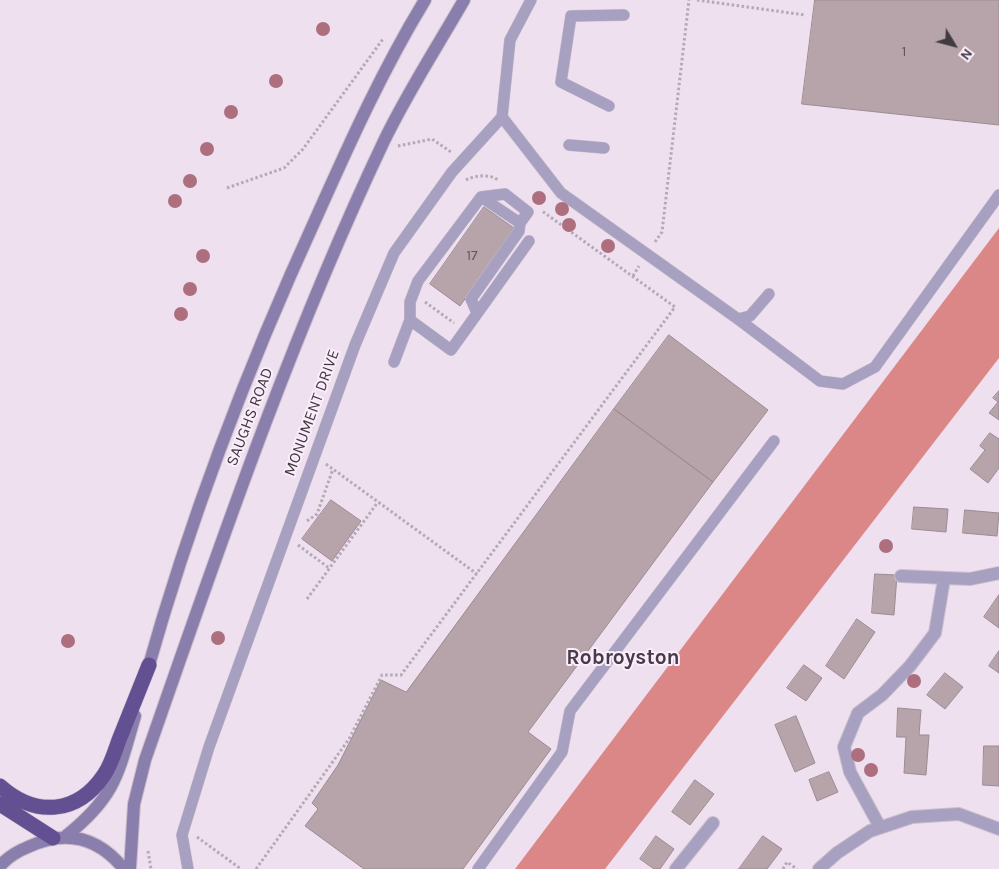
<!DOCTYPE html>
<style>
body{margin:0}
#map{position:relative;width:999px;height:869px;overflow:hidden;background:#eee0ef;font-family:Karla,sans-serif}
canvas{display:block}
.north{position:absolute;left:929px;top:20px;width:50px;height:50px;-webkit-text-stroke:4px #fbedfc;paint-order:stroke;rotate:127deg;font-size:14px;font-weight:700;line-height:20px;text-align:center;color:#403b40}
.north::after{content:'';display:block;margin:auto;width:18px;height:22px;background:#403b40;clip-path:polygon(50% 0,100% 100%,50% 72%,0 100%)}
</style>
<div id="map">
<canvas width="999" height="869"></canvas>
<div class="north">N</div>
</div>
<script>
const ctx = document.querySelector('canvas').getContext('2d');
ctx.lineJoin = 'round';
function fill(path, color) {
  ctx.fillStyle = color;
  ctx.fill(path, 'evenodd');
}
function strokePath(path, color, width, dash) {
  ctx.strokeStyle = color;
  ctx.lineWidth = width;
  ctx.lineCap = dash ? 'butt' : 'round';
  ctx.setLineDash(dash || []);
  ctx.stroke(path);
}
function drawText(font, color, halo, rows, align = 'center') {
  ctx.font = font + ' Karla,sans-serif';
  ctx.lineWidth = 4;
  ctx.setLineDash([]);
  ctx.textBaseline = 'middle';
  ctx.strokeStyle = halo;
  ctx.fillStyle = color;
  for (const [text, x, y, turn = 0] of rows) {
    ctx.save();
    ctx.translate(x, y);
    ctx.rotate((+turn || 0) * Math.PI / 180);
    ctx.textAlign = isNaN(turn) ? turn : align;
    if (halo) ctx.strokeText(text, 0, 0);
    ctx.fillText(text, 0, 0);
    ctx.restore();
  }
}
fill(new Path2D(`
 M 999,228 L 999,358 L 605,869 L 515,869 Z`), '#db8687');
const building = new Path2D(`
 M 815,0 L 999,0 L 999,125 L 802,104 Z
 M 484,207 L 514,228 L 460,306 L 430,284 Z
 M 669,335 L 768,410 L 713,482 L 614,409 Z
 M 999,391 L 999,420 L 989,413 L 998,402 L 993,398 Z
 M 614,409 L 713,482 L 528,732 L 551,749 L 463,869 L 364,869 L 305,826 L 318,809 L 312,803 L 338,765 L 381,680 L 406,692 Z
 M 990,433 L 999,439 L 999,468 L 988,483 L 970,469 L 985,450 L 980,446 Z
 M 331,500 L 361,521 L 332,561 L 302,539 Z
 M 914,507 L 948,509 L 946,532 L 912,529 Z
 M 965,510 L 999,513 L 997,536 L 963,533 Z
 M 875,574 L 897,575 L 894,615 L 872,613 Z
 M 999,595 L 999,628 L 984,617 Z
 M 857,619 L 875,632 L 844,679 L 826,666 Z
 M 999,651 L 999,673 L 989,666 Z
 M 804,665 L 822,678 L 806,701 L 787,688 Z
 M 945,673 L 963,687 L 945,709 L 927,695 Z
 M 898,708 L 921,710 L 919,735 L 929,735 L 926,775 L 904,773 L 906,737 L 897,737 Z
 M 796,716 L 815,763 L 795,772 L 775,725 Z
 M 984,746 L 999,746 L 999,786 L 983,785 Z
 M 829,772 L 838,792 L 817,801 L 809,780 Z
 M 695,780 L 714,794 L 690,825 L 672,812 Z
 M 656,836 L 674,849 L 660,869 L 654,869 L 640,859 Z
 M 763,836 L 782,849 L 767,869 L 739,869 Z`);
fill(building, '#b7a4ab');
strokePath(building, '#9d8a92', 1);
const lane = new Path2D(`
 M 609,106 L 561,82 L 571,16 L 624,15
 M 502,117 L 561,193 L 738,319 L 750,316 L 769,294
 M 569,145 L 604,148
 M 481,197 L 505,194 L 528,212 L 520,223
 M 738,319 L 820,381 L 843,384 L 875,367 L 999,195
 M 410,320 L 451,350 L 529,241
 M 394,362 L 410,320 L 410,302 L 418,281 L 481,197 L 520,223 L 519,231 L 471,299 L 477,313
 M 188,869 L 182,835 L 209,747 L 355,345 L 394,253 L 452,172 L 502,117 L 510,40 L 531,0
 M 478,869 L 562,752 L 570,711 L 774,441`);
const street = new Path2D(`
 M 901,576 L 970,579 L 999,573
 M 880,827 L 850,772 L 844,747 L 858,713 L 882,695 L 910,666 L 935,633 L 944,579
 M 676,869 L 713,823
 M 819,869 L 837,853 L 870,831 L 912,817 L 959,814 L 999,829`);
const secondary = new Path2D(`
 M 147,672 C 191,515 249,364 317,216 C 350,142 383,69 425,0
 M 66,836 C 116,796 118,774 135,716
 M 0,866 C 7,858 18,851 28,847 C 66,829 98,837 124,869
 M 130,869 L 134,804 L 145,760 C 218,551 289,341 384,141 C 407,93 437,47 464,0`);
const highway = new Path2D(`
 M 0,786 C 35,817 77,815 104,775 C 111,765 115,751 119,740 C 129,715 139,690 149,665
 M 0,804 L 53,838`);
strokePath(lane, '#cbbfcc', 12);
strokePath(street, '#cbbfcc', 14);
strokePath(secondary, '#cbbfcc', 14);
strokePath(highway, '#cbbfcc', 16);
strokePath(new Path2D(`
 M 697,0 L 805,15
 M 398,146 L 432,139 L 451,152
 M 466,180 C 475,175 490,174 498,180
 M 227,188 L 284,168 L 303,149 L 383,39
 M 655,242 L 662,232 L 689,0
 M 633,276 L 639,266
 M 425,302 L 454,323
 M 326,464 L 477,574
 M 307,521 L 317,514 L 333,469
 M 298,545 L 329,568
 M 307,599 L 378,502
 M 197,837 L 241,869
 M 148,851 L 151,869
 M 256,869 L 349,739 L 382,675 L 401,675 L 675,307 L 542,211
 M 783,869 L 787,862 L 797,869`), '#b4a9b5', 3, [2.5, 2.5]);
strokePath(lane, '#a7a0c1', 11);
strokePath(street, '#a7a0c1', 12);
strokePath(secondary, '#8a7ead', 12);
strokePath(highway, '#635092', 15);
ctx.fillStyle = '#ad6e7e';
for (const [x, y] of [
 [323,29],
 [276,81],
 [231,112],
 [207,149],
 [190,181],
 [539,198],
 [175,201],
 [562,209],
 [569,225],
 [608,246],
 [203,256],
 [190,289],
 [181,314],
 [886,546],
 [218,638],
 [68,641],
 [914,681],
 [858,755],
 [871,770]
]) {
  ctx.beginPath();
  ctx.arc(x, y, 7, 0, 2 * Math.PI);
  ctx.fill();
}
drawText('14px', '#5e555b', null, [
 ["1",904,52],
 ["17",472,256]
]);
drawText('16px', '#403b40', '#fbedfc', [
 ["MONUMENT DRIVE",312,413,-70],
 ["SAUGHS ROAD",250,417,-69]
]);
drawText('bold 21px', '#463b47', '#fbedfc', [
 ["Robroyston",623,658]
]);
</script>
